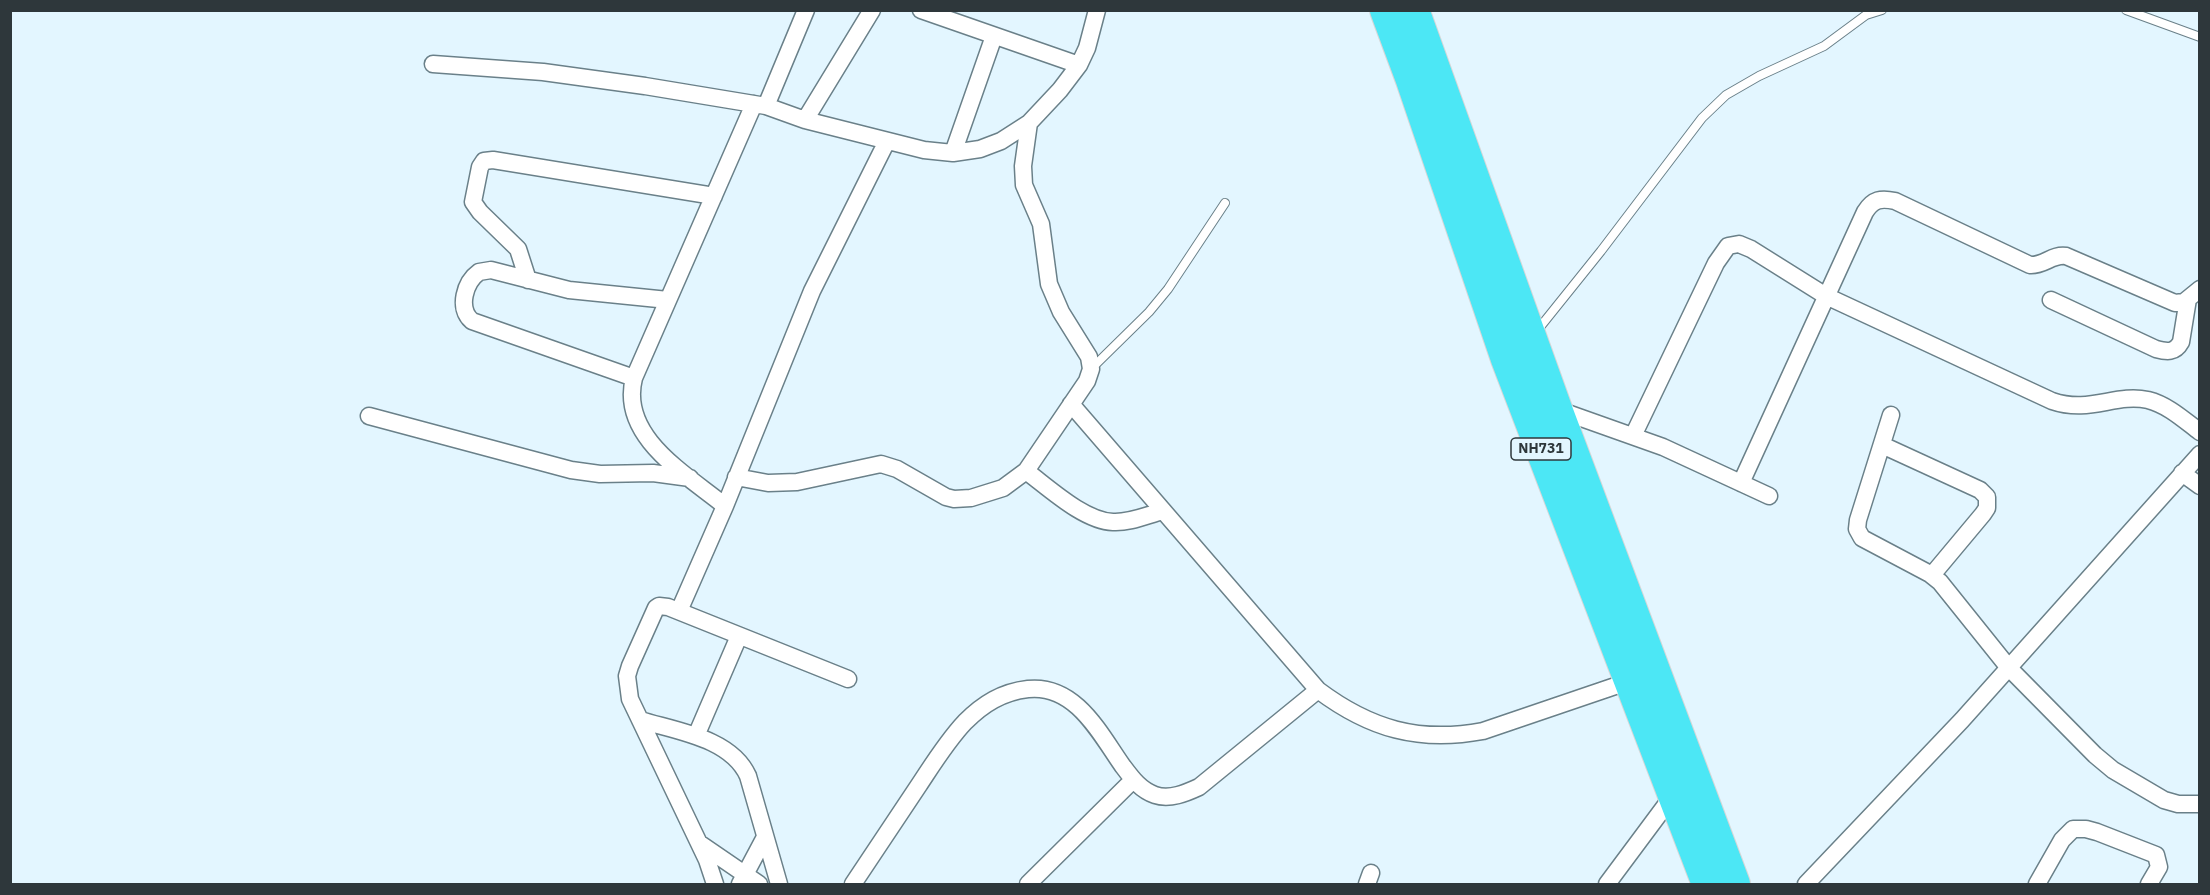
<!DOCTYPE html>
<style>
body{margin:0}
#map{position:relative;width:2210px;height:895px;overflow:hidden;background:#e3f6ff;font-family:"IBM Plex Sans",sans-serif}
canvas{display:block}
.frame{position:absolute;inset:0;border:12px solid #2e373b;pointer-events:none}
</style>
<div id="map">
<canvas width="2210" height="895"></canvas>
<div class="frame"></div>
</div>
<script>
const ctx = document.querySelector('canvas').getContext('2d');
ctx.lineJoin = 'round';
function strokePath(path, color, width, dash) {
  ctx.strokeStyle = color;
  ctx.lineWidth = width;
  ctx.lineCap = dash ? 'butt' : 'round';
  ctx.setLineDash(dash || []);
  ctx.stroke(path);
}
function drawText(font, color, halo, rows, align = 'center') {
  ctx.font = font + ' "IBM Plex Sans",sans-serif';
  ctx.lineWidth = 5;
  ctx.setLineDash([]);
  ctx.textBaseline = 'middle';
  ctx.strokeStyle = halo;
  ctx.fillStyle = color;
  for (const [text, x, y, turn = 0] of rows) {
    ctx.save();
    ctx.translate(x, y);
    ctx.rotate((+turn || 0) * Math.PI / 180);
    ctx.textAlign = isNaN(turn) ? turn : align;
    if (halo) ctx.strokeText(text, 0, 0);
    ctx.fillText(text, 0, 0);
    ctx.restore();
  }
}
const lane = new Path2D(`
 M 2126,10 L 2200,37
 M 1536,332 L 1601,251 L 1702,118 L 1726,95 L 1759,76 L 1824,46 L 1866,15 L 1882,10
 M 1091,369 L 1149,312 L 1168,289 L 1225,203`);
const street = new Path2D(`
 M 921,10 L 1079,65
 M 433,64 L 543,72 L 645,86 L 766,106 L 805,120 L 924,150 L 953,153 L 980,149 L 1001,141 L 1029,123 L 1060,90 L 1079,65 L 1087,48 L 1097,10
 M 766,106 L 806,10
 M 805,120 L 872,10
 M 953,153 L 994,36
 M 528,280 L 518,249 L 480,212 L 473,202 L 480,167 L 484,161 L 493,160 L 714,196
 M 2051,300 L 2156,349 C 2167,352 2175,353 2181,342 L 2188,299
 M 634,378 L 472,321 C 457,308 465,282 479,272 L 491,270 L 569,290 L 668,300
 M 1071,404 L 1318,690 C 1370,729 1419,743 1483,731 L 1630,681
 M 1556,409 L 1663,447 L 1769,496
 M 1891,415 L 1858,520 L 1857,529 L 1862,538 L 1930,574 L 1940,582 L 2009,668 L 2095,755 L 2113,770 L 2164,800 L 2178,804 L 2200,804
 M 369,416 L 571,470 L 600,474 L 653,473 L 690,478
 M 1633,436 L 1716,263 L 1728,246 L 1739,244 L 1751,249 L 1826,296 L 2052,401 C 2090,414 2115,393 2148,400 C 2168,405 2184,420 2200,432
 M 1882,445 L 1980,490 L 1987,497 L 1987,508 L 1983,514 L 1932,575
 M 1026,471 C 1049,488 1084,521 1113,522 C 1130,523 1147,515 1163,511
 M 2182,473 L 2200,486
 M 736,477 L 768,483 L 797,482 L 881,464 L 897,469 L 946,497 L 954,499 L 971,498 L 1003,488 L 1026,471 L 1087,381 L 1091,369 L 1089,357 L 1061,312 L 1049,284 L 1041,224 L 1024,185 L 1023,166 L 1029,123
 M 1741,483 L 1865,212 C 1873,199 1881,198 1895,201 L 2030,265 C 2044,266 2052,254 2066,256 L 2175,303 L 2184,302 L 2200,289
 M 725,506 C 686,474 619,437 634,378 L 754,104
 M 679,611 L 725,506 L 812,291 L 887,141
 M 640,720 C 676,731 731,738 748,776 L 779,884
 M 696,736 L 739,636
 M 702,845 L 759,884
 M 715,884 L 707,860 L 630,699 L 627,676 L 630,666 L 656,608 L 659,606 L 668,607 L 848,679
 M 740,884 L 765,837
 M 853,884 C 875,851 897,818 919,785 C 933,764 947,741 965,722 C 983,704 1002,692 1028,689 C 1075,684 1099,732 1122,765 C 1131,777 1140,790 1155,795 C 1170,800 1186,793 1199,787 L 1318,690
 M 1028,884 L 1133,780
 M 1367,884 L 1371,873
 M 1607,884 L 1674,794
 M 1806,884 L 1962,720 L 2200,454
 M 2037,884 L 2062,840 L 2073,829 L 2086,829 L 2097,832 L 2156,855 L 2159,867 L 2149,884`);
const highway = new Path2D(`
 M 1386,10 L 1412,80 L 1507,359 L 1708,884
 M 1413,10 L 1556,409 L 1734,884`);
strokePath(lane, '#6a8089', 10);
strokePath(street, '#6a8089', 19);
strokePath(highway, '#d5d7d8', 34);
strokePath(lane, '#fff', 8);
strokePath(street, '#fff', 16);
strokePath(highway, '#4ce7f5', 32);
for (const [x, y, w] of [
 [1541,449,60]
]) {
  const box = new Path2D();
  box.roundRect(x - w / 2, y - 11, w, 22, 4.5);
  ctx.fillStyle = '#e3f6ff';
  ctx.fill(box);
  strokePath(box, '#2e373b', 1.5);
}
drawText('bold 14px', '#2e373b', null, [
 ["NH731",1541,449]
]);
</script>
